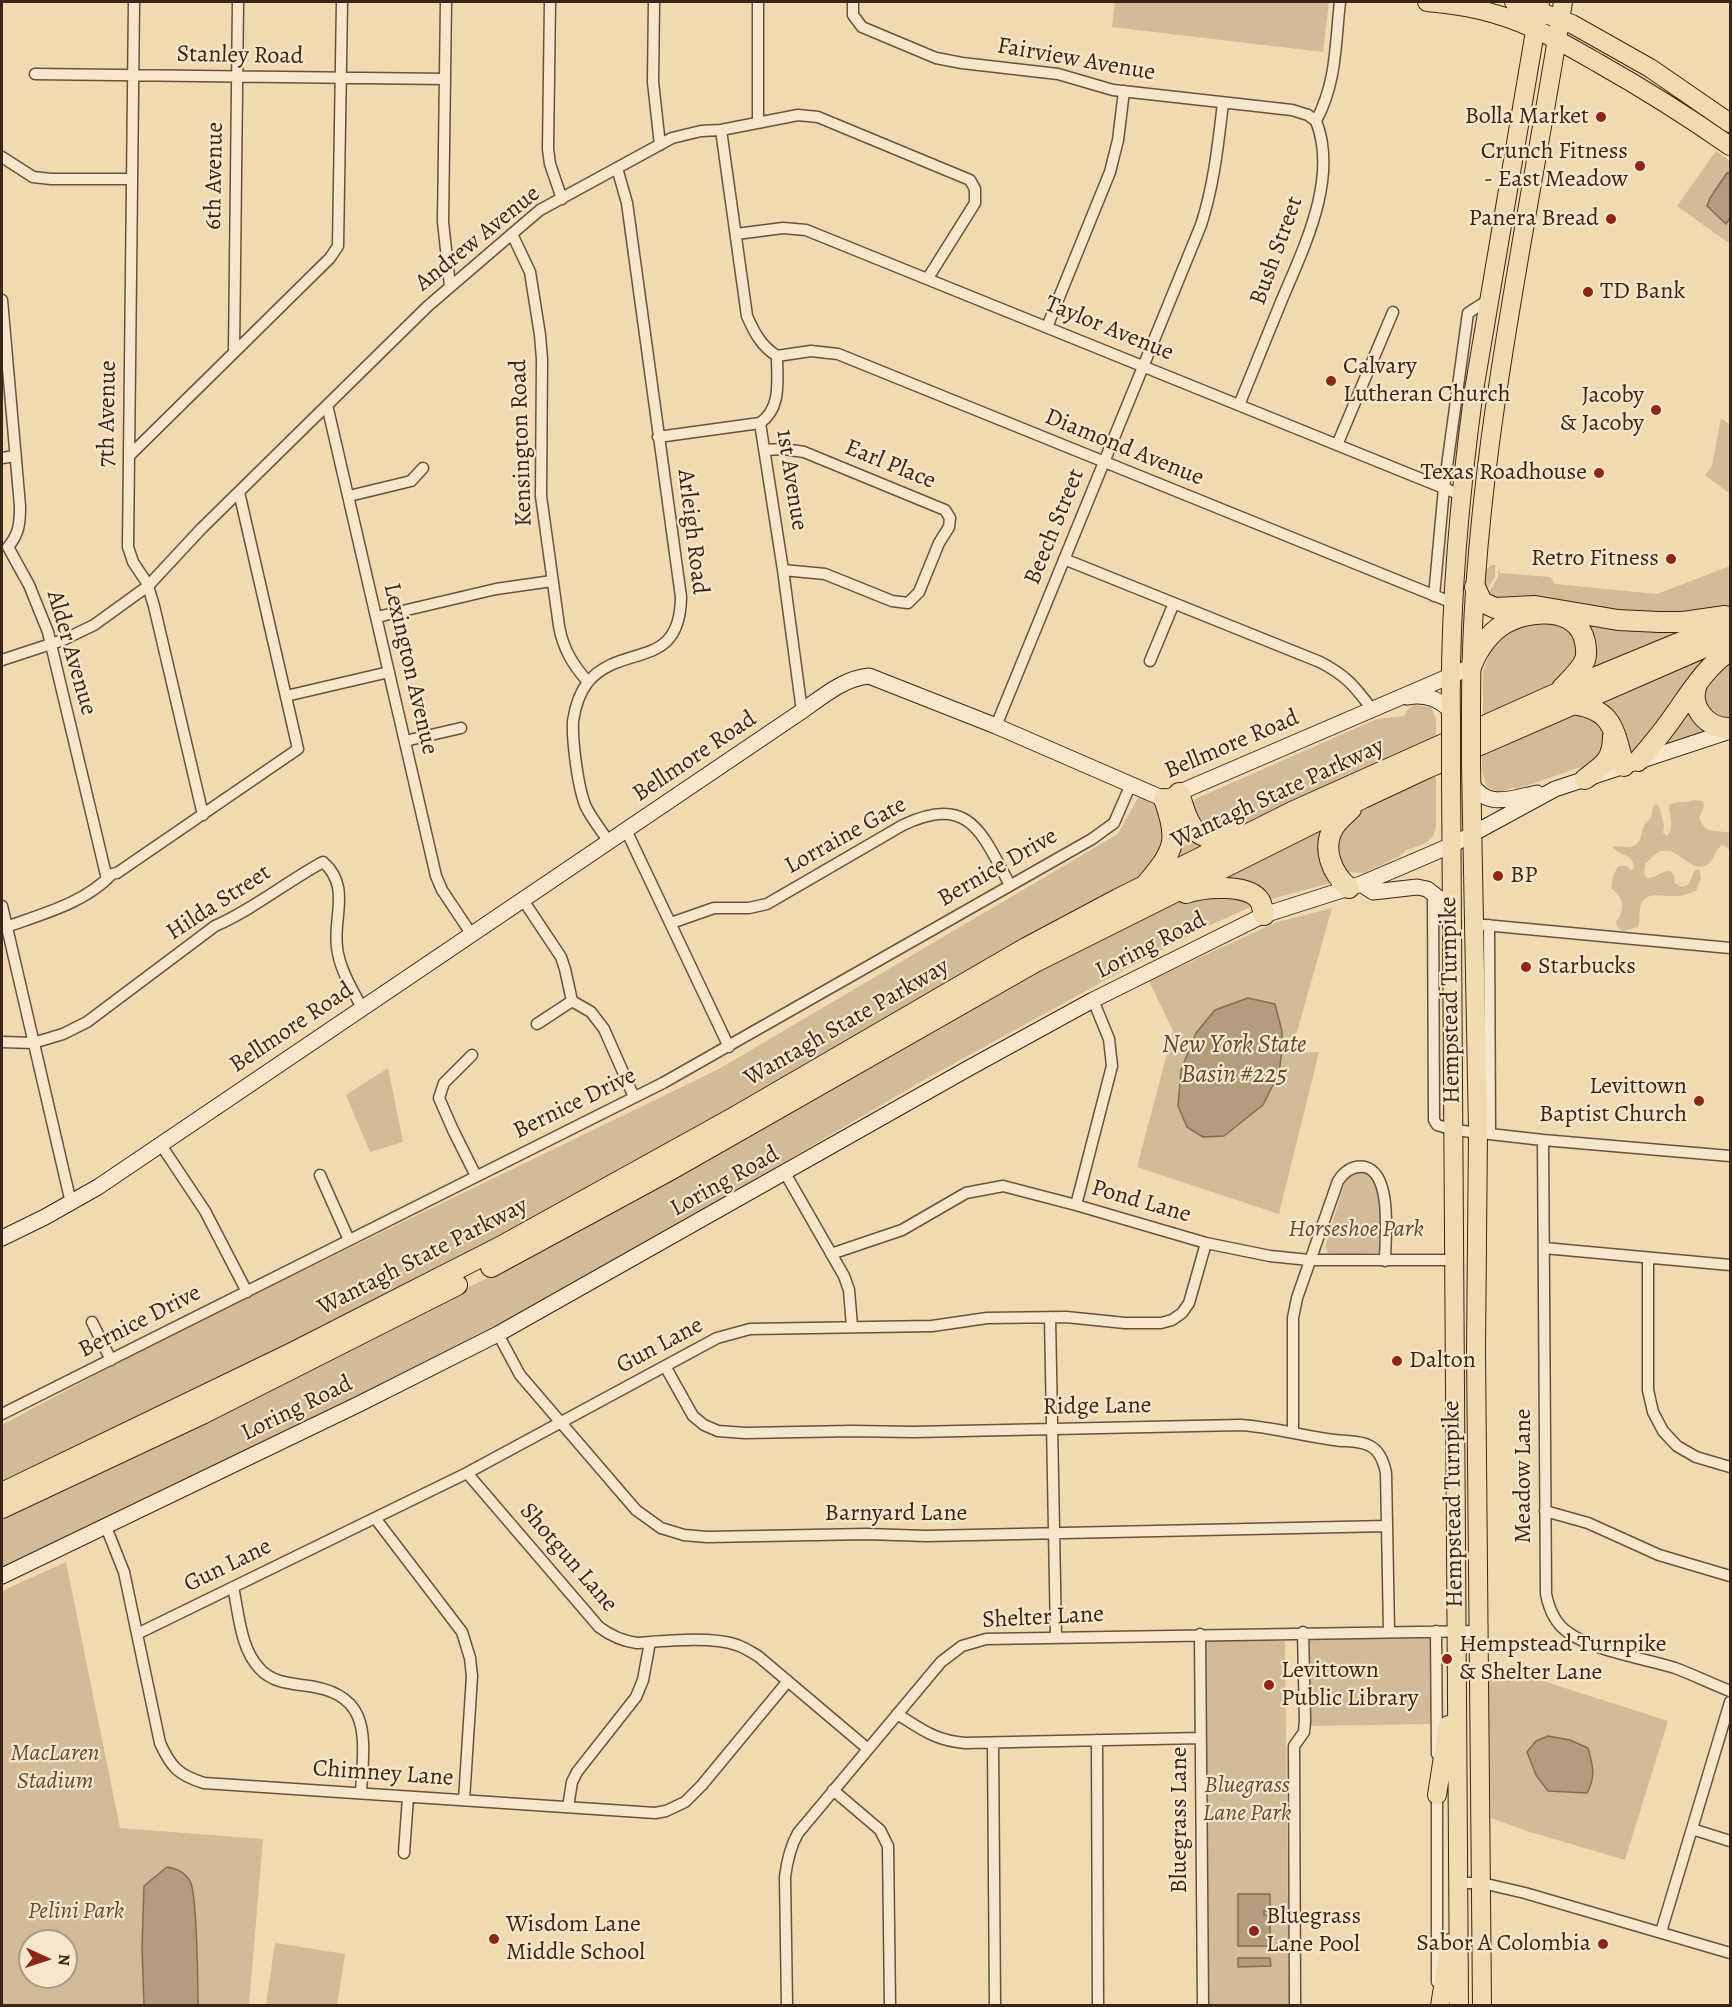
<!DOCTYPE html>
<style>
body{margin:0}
#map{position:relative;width:1732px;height:2007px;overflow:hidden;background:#f1dab0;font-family:Alegreya,serif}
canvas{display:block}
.frame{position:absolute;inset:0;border:3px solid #3a2518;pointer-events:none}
.north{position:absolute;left:18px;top:1929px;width:60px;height:60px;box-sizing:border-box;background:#f6e7cc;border:2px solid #ab9984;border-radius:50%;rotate:93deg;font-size:16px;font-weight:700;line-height:24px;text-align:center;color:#3a2518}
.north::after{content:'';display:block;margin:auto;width:21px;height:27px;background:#8f2418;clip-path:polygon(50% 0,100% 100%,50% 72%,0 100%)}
</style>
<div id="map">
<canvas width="1732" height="2007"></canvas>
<div class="frame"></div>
<div class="north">N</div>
</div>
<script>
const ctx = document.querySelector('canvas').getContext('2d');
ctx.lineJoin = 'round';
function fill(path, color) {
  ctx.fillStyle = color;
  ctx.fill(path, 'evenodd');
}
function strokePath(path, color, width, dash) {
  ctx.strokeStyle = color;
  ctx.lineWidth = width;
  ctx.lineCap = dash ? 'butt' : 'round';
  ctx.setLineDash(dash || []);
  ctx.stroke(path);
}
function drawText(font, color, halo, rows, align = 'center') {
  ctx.font = font + ' Alegreya,serif';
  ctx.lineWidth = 4.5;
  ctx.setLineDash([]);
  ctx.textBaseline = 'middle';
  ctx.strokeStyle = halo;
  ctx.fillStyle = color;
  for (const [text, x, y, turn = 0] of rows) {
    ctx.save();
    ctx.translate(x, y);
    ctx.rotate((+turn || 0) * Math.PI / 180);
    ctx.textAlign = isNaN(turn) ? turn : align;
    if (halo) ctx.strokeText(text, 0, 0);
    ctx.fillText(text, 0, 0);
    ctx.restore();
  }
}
fill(new Path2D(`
 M 1115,2 L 1329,2 L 1323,52 L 1112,27 Z
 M 1716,151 L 1730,161 L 1730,244 L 1677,206 Z
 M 1721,418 L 1730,425 L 1730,494 L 1705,475 L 1712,466 Z
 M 1492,565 L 1495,565 L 1495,576 L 1485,593 C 1484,581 1481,572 1492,565 Z
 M 1499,565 L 1500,573 L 1550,577 L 1555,584 L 1657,594 L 1730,566 L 1730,607 L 1709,613 L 1605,613 L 1545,597 L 1495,601 L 1488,594 L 1498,577 Z
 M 1531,618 L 1571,625 L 1582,656 L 1561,679 L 1526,696 L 1483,722 L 1483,671 L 1496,638 Z
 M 1586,619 L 1685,630 L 1588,675 Z
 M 1720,648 C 1701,672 1654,747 1626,753 L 1596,703 Z
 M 1730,655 L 1730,723 L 1729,723 L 1703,706 L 1704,680 Z
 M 1689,704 L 1708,731 L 1665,746 L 1662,742 Z
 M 1414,705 L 1431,707 L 1436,719 L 1436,744 L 1256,821 L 1217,834 L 1194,819 L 1192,803 L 1195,799 L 1377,719 L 1404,716 L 1407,710 Z
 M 1584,714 L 1609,731 L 1601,760 L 1517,789 L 1513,787 C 1502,793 1496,793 1486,786 L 1482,770 L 1482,755 L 1502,747 L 1502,741 L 1546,727 L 1576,715 Z
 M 1436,775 L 1436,827 L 1433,836 L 1426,843 L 1405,851 L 1400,856 L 1364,873 L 1347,872 L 1334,855 L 1340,825 L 1358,813 Z
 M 1139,796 C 1161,808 1163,809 1169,834 L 1148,875 L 943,986 L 618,1174 L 365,1309 L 2,1481 L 2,1425 L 170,1335 L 717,1070 L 1118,834 Z
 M 1693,800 L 1703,801 L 1704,807 L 1699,818 C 1707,836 1715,829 1730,833 L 1730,852 L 1727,847 L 1722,845 C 1713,853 1716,855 1711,861 C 1699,876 1684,858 1673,852 C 1669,850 1664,851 1659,851 L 1645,864 L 1644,874 L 1647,878 C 1656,878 1661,871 1670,871 L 1674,875 L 1675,883 L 1682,887 L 1688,885 L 1695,870 L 1699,869 L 1701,878 L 1696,891 C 1690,893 1683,896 1677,896 C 1664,897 1643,889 1640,908 C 1639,915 1640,920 1638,927 L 1623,931 L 1618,928 L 1616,922 C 1626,909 1624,898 1611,888 L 1613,876 L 1618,866 L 1627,866 L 1631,870 L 1634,869 C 1634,852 1620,858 1612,846 L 1631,847 L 1636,845 L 1640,840 L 1644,825 L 1651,818 L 1653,807 L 1656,804 L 1659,806 L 1664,826 L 1663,833 L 1667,836 C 1675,828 1669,816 1669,805 C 1677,800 1685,804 1693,800 Z
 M 1339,816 L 1332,880 L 1330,883 L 1272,899 L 1217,882 L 1223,871 Z
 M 1179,822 L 1210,844 L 1168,870 Z
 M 1208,895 L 1247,895 L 1254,904 L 1251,907 L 1199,930 L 1113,976 L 922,1081 L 495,1332 L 2,1572 L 2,1517 L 530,1257 L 1012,985 L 1173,902 Z
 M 1332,908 L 1291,1053 L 1319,1052 L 1279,1214 L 1137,1167 L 1173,1031 L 1149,981 L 1277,922 Z
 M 388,1068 L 403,1142 L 370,1152 L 346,1095 Z
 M 1360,1172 L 1368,1173 L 1380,1187 L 1380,1251 L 1377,1253 L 1330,1255 L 1325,1247 L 1346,1179 Z
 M 66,1562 L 120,1828 L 263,1839 L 249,2005 L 2,2005 L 2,1591 ZM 30,1941 L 66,1941 L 66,1977 L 30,1977 Z
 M 1431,1634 L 1432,1724 L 1309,1726 L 1308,1636 Z
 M 1205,1641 L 1285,1641 L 1289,2005 L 1209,2005 Z
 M 1487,1663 L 1668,1721 L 1625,1860 L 1527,1831 L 1491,1818 Z
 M 275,1943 L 345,1954 L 337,2005 L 266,2005 Z`), '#d2bb96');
const water = new Path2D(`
 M 1727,173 L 1730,173 L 1730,218 L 1726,224 L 1707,206 L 1710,198 Z
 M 1248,998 L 1275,1004 L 1282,1031 L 1282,1050 L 1279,1073 L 1263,1105 L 1224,1136 L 1203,1137 L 1187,1127 L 1178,1106 L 1181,1070 L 1196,1033 L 1215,1010 Z
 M 1548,1736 L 1570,1740 L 1588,1748 C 1593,1766 1596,1777 1587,1793 L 1548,1791 L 1536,1775 L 1527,1752 L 1536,1741 Z
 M 167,1867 C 178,1869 184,1872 190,1881 C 197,1892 198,1987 198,2005 L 144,2005 L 142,1948 L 144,1886 Z
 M 1238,1894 L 1270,1894 L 1270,1911 L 1264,1911 L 1264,1915 L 1270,1916 L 1270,1946 L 1238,1946 Z
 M 1238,1958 L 1270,1958 L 1271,1966 L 1238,1967 Z`);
fill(water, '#b39c7c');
strokePath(water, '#836c54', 1.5);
const street = new Path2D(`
 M 134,2 L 128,547 L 133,562 L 147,583 L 154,606 L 203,815
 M 446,2 L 443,222 L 450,286
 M 550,2 L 548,149 L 550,164 L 562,199
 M 654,2 L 653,82 L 660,145
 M 853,2 L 853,15 L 862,27 L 936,58 L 962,63 L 1058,74 L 1113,90 L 1292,110 L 1308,115 L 1316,121
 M 35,74 L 445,79
 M 758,121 L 758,2
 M 721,130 L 747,316 C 754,332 761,346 777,356 C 777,380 782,408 760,423 L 783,570 L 802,711
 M 2,157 L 33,177 L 51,179 L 132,179
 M 512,234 L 530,272 L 540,335 L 542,359 L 541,496 L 559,626 C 563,649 573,665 588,682
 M 736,234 L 783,228 L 806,230 L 1461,495
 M 2,300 L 20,506 C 20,524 19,534 8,547 L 29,585 L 48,632 L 107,879
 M 1047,327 L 1110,172 L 1118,140 L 1124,91
 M 234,351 L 238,2
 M 777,356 L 811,351 L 838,354 L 1453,603
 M 327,405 L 436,876 L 442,890 L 472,935
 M 1239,405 C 1253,371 1267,337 1281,302 C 1303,249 1339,179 1316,121 C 1337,81 1335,45 1340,2
 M 658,437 L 760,423
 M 1337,445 L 1393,312
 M 765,450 L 784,449 L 804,452 L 945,510 L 950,518 L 949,527 L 939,543 L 919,592 L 908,603 L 892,601 L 825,574 L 783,570
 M 129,456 L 330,258 L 338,246 L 342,2
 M 2,458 L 15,456
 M 349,496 L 411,481 L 423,468
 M 1064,559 L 1320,662 C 1347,676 1354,686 1372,709
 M 1434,596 L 1444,488 L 1468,313 L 1490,299
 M 377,617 L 496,589 L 552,581
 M 2,660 L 63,640 L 94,625 L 148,586 L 201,529 L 428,306 L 527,221 L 540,210 L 672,138 L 701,131 L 721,130 L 798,115 L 818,117 L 970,180 L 975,189 L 975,203 L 928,278
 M 1150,661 L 1174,603
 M 286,696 L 389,672
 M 996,726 L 1201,225 C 1214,185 1218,145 1223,103
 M 405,741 L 461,728
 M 626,830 L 729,1047
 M 609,842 C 601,830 592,819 586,807 C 578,789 572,741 573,721 C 575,708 580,692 588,682 C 622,642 680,672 681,597 L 627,203 L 617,168
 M 1433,893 L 1434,1120 L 1437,1125 L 1454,1130 L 1543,1140 L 1730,1156
 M 523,900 L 561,957 L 565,969 L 572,1001 L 591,1012 L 604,1029 L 634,1097
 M 2,906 L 71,1203
 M 671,923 L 714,908 L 749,908 L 767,904 L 903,825 C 970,793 982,834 1010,885
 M 1474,924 L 1730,948
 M 1489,925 L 1490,1134
 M 6,927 C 42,914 85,903 112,874 L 117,873 L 298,749 L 239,492
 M 537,1024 L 572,1001
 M 2,1042 L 33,1043 L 63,1034 L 87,1022 L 215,926 C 254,909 286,882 323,862 C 351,886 333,917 337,947 C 339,968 352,989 362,1008
 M 472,1055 L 444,1083 L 439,1098 L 453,1130 L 476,1176
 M 1543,1140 L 1546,1594 C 1549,1609 1555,1624 1569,1633 C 1592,1650 1646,1659 1675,1668 C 1694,1675 1712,1684 1730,1691
 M 161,1145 L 205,1211 L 247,1292
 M 785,1173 L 844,1276 L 849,1290 L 852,1326
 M 320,1175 L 349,1240
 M 1076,1205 L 1112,1066 L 1109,1039 L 1093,1000
 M 1544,1248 L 1730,1265
 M 831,1254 L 902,1230 L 966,1193 L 1003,1186 L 1076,1205 L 1206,1243 L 1270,1256 L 1309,1260 L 1454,1260
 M 1648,1258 L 1648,1390 L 1653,1412 L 1663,1431 L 1677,1446 L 1696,1457 L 1730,1467
 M 1050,1317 L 1056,1637
 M 92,1322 L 111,1360
 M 498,1334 L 520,1375 L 636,1510 L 661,1528 L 684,1535 L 707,1537 L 867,1534 L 926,1536 L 1387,1526
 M 665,1366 L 693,1416 L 704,1425 L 718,1431 L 745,1433 L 852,1431 L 913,1432 L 1241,1425 C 1273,1427 1302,1436 1334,1440 C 1346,1442 1359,1440 1370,1446 C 1380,1451 1384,1463 1386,1473 L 1389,1631
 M 2,1414 L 663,1083 L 1092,839 L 1114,823 L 1131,784
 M 1293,1432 L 1293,1318 L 1297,1298 L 1338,1181 C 1344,1172 1353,1165 1365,1167 C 1393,1174 1385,1239 1385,1261
 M 467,1473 L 599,1627 C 611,1636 622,1641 637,1643 C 665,1641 711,1636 737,1645 C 745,1648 751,1652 758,1656 L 868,1749
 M 1545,1511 L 1588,1523 L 1659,1555 L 1730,1576
 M 375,1518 L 462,1632 L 470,1658 L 472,1676 L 464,1800
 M 106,1527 L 124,1572 L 160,1743 C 171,1767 178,1775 204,1783 L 655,1813 L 666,1811 L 685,1802 L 702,1785 L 788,1681
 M 233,1587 C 239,1614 240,1648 260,1669 C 271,1681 286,1683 301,1685 C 374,1692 364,1737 361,1793
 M 1436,1631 L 1437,1754
 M 137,1634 L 467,1473 L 717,1338 L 750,1329 L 932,1326 L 987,1318 L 1066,1317 L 1125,1323 L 1161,1323 L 1172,1320 L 1182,1313 L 1189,1303 L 1206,1243
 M 1200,1634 L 1203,2006
 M 897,1714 C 923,1730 934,1740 965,1743 L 1201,1738
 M 1097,1740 L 1098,2006
 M 993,1743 L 995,2006
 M 833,1790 L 880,1830 L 888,1846 L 890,2006
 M 1437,1791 L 1437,1982
 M 568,1807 L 572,1782 L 577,1772 L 636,1697 L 643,1680 L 650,1642
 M 1692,1829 L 1730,1841
 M 404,1853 L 408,1797
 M 1458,1883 L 1482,1883 L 1525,1893 L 1730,1953
 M 1661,1932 L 1730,1702
 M 787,2006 L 785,1877 C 787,1861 790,1847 798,1833 L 941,1662 L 962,1646 L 986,1639 L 1480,1631
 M 1295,2006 L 1294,1746 L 1304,1732 L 1305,1721 L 1303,1632`);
const secondary = new Path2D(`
 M 1407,697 C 1425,694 1438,698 1451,711
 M 1471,782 C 1485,810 1513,798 1537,793
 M 1361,884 L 1373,892 L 1417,887 L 1427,889 L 1440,899 L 1450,922
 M 2,1238 L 45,1217 L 98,1187 L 802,711 C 822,697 844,678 869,676 L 996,726 L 1164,799 L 1471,667
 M 2,1576 L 359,1404 L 498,1334 L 969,1068 L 1093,1000 L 1264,915 L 1361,884 L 1452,845 L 1555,789 L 1730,731`);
const primary = new Path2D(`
 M 1427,2 C 1450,4 1472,7 1495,14 C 1531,24 1565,44 1598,63 C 1644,89 1687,116 1730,146
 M 1514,2 L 1572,24 L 1650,68 L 1730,123
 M 1471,711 C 1470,472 1526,237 1563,2
 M 1451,720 C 1449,609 1459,500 1474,390 L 1540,2
 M 1471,765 L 1478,1132 L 1476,1350 L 1482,2006
 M 1451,773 L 1459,2006
 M 1437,1795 L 1448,1725
 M 1440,2006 L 1450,1943`);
const highway = new Path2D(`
 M 1475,587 L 1482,602 L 1495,608 L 1535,606 L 1618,620 L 1659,622 L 1683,622 L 1725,616
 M 1471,667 C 1478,649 1488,634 1504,624 C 1529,609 1578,606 1585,642 C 1586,647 1587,654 1585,660 C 1580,671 1570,680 1562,688
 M 1698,682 C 1687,705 1706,729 1730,728
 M 1572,704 C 1614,709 1614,731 1624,766
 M 1638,761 C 1652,745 1666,728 1678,710 C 1694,687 1708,666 1730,650
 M 1585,779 C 1604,765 1613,760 1613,736
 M 1179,793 C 1189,826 1195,848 1236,833
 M 1147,883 C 1175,850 1179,840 1164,799
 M 1349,888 C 1332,874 1321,848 1334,827 C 1338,820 1345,815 1351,809
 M 1186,893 C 1203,887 1249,883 1260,901 C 1262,905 1263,911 1264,915
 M 491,1267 L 670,1170 L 1035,962 L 1363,798 L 1427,768 L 1730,636
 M 2,1493 L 292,1353 L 500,1247 L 733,1118 L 1026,948 L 1118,899 L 1292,812 L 1560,692 L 1730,622
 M 2,1508 L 202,1414 L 457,1285`);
strokePath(street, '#68523e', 13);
strokePath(secondary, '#3a2518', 17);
strokePath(primary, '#3a2518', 20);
strokePath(highway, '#3a2518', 22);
strokePath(street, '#f6e7cc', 10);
strokePath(secondary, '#f6e7cc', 15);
strokePath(primary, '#f1dab0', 18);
strokePath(highway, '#f1dab0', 20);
const primaryBridge = new Path2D(`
 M 1471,711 L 1471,765
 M 1451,720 L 1451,773`);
strokePath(primaryBridge, '#3a2518', 20, []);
strokePath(primaryBridge, '#f1dab0', 18);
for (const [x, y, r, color] of [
 [1601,117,6,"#8f2418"],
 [1640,166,6,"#8f2418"],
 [1611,219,6,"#8f2418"],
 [1588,292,6,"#8f2418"],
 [1331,381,6,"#8f2418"],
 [1656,410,6,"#8f2418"],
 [1599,473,6,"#8f2418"],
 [1671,559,6,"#8f2418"],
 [1498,876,6,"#8f2418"],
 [1526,967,6,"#8f2418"],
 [1699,1101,6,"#8f2418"],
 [1397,1361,6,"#8f2418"],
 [1447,1659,6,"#8f2418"],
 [1269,1685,6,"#8f2418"],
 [1254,1931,6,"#8f2418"],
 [494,1939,6,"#8f2418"],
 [1603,1944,6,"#8f2418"]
]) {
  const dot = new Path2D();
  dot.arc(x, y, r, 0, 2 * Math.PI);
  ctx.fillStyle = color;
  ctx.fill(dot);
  strokePath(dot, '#f6e7cc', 2);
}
drawText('24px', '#3a2518', '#f6e7cc', [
 ["Stanley Road",240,56,1],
 ["Fairview Avenue",1076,60,10],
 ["6th Avenue",215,176,-89],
 ["Andrew Avenue",478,239,-39],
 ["Bush Street",1277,251,-70],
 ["Taylor Avenue",1109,329,22],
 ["7th Avenue",108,414,-89],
 ["Kensington Road",522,443,-92],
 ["Diamond Avenue",1124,448,22],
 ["Earl Place",890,465,22],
 ["1st Avenue",791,480,81],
 ["Beech Street",1055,527,-68],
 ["Arleigh Road",692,532,83],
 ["Alder Avenue",71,653,74],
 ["Lexington Avenue",410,669,77],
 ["Bellmore Road",1232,745,-23],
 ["Bellmore Road",695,757,-34],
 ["Wantagh State Parkway",1278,794,-25],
 ["Lorraine Gate",846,836,-29],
 ["Bernice Drive",998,868,-30],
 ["Hilda Street",219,903,-33],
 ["Loring Road",1151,946,-27],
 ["Hempstead Turnpike",1451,1000,-91],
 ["Wantagh State Parkway",847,1023,-30],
 ["Bellmore Road",292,1028,-34],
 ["Bernice Drive",575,1104,-26],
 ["Loring Road",725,1182,-29],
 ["Pond Lane",1141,1202,16],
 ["Wantagh State Parkway",423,1257,-27],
 ["Bernice Drive",140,1322,-27],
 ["Gun Lane",660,1346,-28],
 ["Ridge Lane",1097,1407,-1],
 ["Loring Road",297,1409,-26],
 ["Meadow Lane",1524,1476,-90],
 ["Hempstead Turnpike",1454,1504,-91],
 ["Barnyard Lane",896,1514],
 ["Shotgun Lane",568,1558,49],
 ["Gun Lane",228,1566,-26],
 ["Shelter Lane",1043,1618,-3],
 ["Chimney Lane",383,1774,4],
 ["Bluegrass Lane",1180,1820,-90]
]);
drawText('24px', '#3a2518', '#f6e7cc', [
 ["Bolla Market",1589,117,"right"],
 ["Crunch Fitness",1628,152,"right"],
 ["- East Meadow",1628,180,"right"],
 ["Panera Bread",1599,219,"right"],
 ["TD Bank",1600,292],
 ["Calvary",1343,367],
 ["Lutheran Church",1343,395],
 ["Jacoby",1644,396,"right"],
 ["& Jacoby",1644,424,"right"],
 ["Texas Roadhouse",1587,473,"right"],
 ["Retro Fitness",1659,559,"right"],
 ["BP",1510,876],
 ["Starbucks",1538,967],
 ["Levittown",1687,1087,"right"],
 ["Baptist Church",1687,1115,"right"],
 ["Dalton",1409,1361],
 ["Hempstead Turnpike",1459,1645],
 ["& Shelter Lane",1459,1673],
 ["Levittown",1281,1671],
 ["Public Library",1281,1699],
 ["Bluegrass",1266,1917],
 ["Lane Pool",1266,1945],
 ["Wisdom Lane",506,1925],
 ["Middle School",506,1953],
 ["Sabor A Colombia",1591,1944,"right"]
], 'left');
drawText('italic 24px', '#604a38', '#f6e7cc', [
 ["Horseshoe Park",1356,1230],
 ["MacLaren",55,1754],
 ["Stadium",55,1782],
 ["Bluegrass",1247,1786],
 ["Lane Park",1247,1814],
 ["Pelini Park",76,1912]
]);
drawText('italic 26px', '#5e4936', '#f6e7cc', [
 ["New York State",1234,1046],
 ["Basin #225",1234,1076]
]);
</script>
